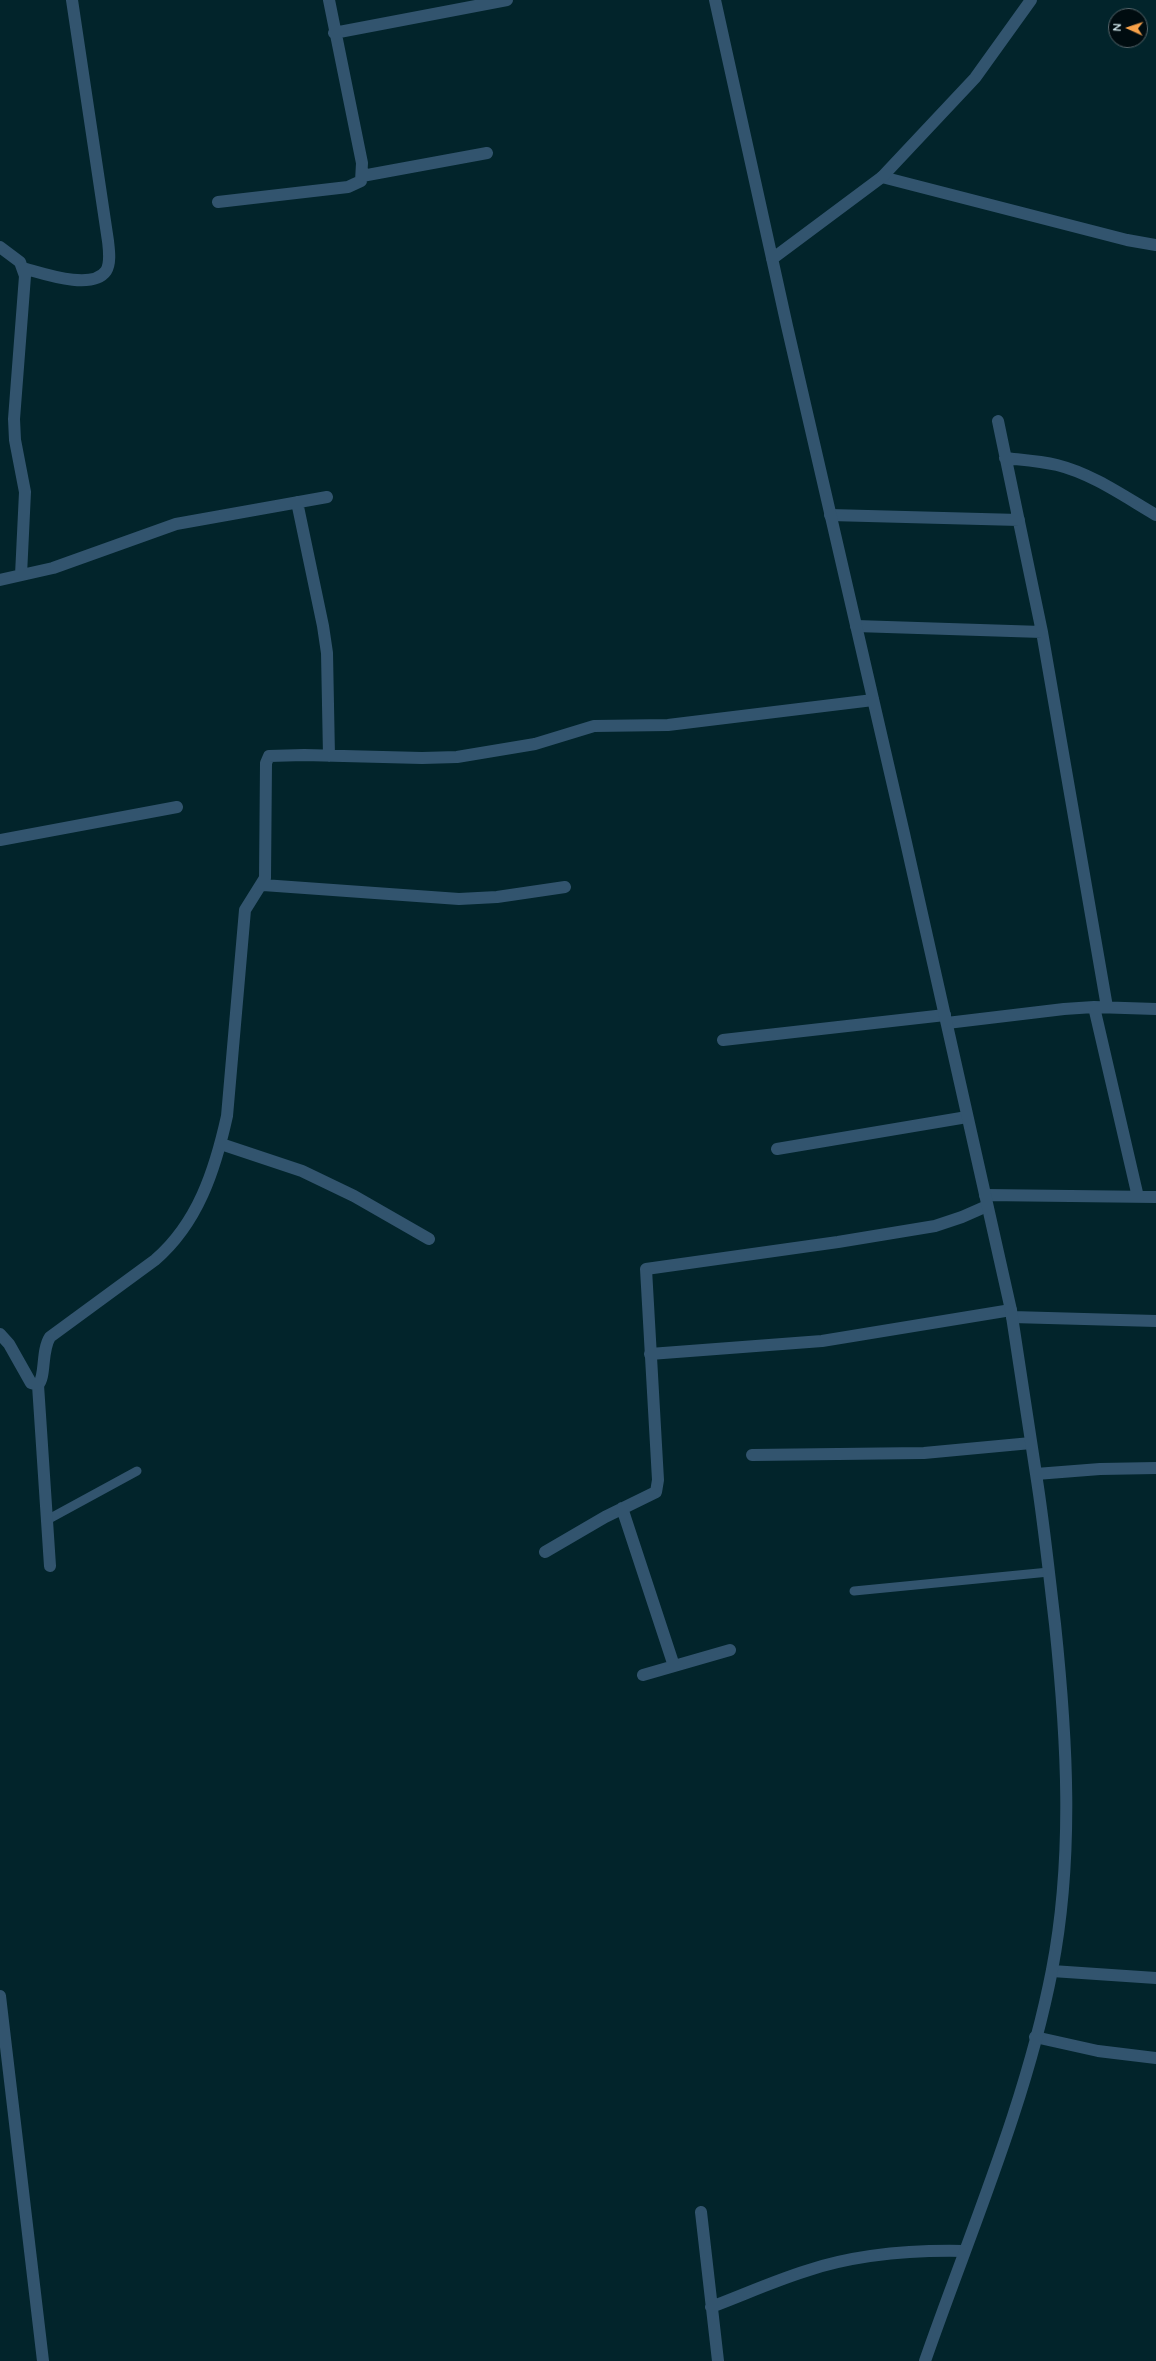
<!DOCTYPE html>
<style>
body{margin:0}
#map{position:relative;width:1156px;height:2361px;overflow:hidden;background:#02242b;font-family:Quicksand,sans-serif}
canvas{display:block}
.north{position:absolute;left:1108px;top:8px;width:40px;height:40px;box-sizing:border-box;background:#000c10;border:1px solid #55656a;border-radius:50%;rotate:273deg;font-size:11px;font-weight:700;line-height:16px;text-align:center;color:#d4ebf0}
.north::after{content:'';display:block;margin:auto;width:14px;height:18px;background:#f7a149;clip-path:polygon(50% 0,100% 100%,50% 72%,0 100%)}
</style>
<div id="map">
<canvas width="1156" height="2361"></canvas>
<div class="north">N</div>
</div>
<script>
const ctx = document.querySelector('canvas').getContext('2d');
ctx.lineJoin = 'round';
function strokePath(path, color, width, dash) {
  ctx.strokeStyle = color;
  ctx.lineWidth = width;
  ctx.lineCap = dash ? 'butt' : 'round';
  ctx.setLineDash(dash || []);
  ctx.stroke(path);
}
strokePath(new Path2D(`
 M 47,1520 L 137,1471
 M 854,1591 L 1049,1572`), '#32546e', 9);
strokePath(new Path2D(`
 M 334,33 L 507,0
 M 362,176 L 487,153
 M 882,177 L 1127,240 L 1156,245
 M 218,202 L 348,187 L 361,181 L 362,163 L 329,0
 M 0,247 L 20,262 L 25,276 L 14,419 L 15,440 L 25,492 L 21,575
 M 23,268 C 42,273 92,291 106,271 C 111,263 109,250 108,241 L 72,0
 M 998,421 L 1042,632 L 1107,1007
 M 1005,458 C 1023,460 1040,461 1057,465 C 1093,474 1125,497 1156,515
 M 297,502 L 323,626 L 327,653 L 329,756
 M 830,515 L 1019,520
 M 0,580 L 53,568 L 176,524 L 327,497
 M 856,626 L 1042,632
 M 0,840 L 177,807
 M 263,885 L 459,899 L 497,897 L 565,887
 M 1094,1007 L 1138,1197
 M 947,1023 L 1064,1009 L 1094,1007 L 1156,1009
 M 723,1040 L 945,1015
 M 221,1144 L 302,1171 L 354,1196 L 429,1239
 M 777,1149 L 967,1117
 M 985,1195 L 1156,1197
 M 1012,1317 L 1156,1321
 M 0,1334 L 9,1344 L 31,1383 L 38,1385 C 46,1377 41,1351 50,1337 L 155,1260 C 198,1223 215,1170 227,1116 L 245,910 L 265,878 L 266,763 L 269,756 L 304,755 L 422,758 L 457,757 L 535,744 L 594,726 L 668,725 L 873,700
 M 650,1354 L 822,1341 L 1011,1310
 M 38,1385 L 50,1566
 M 752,1455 L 924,1453 L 1031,1443
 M 622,1508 L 674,1666
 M 545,1552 L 605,1517 L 656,1492 L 658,1480 L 646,1269 L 838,1242 L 935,1226 L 962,1217 L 987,1206
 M 643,1675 L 730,1650
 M 1052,1971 L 1156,1978
 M 0,1996 L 43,2361
 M 1035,2037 L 1098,2051 L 1156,2058
 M 701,2212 L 718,2361
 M 711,2307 C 743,2295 774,2281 806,2271 C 857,2254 910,2250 963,2251`), '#32546e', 12);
strokePath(new Path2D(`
 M 715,0 L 787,326 L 903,829 L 1011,1310 L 1036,1474
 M 772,259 L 882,177 L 975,78 L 1031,0
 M 925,2361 C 970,2232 1026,2104 1052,1970 C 1074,1856 1067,1738 1055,1624 C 1049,1574 1044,1524 1036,1474 L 1100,1469 L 1156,1468`), '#32546e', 12);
</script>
